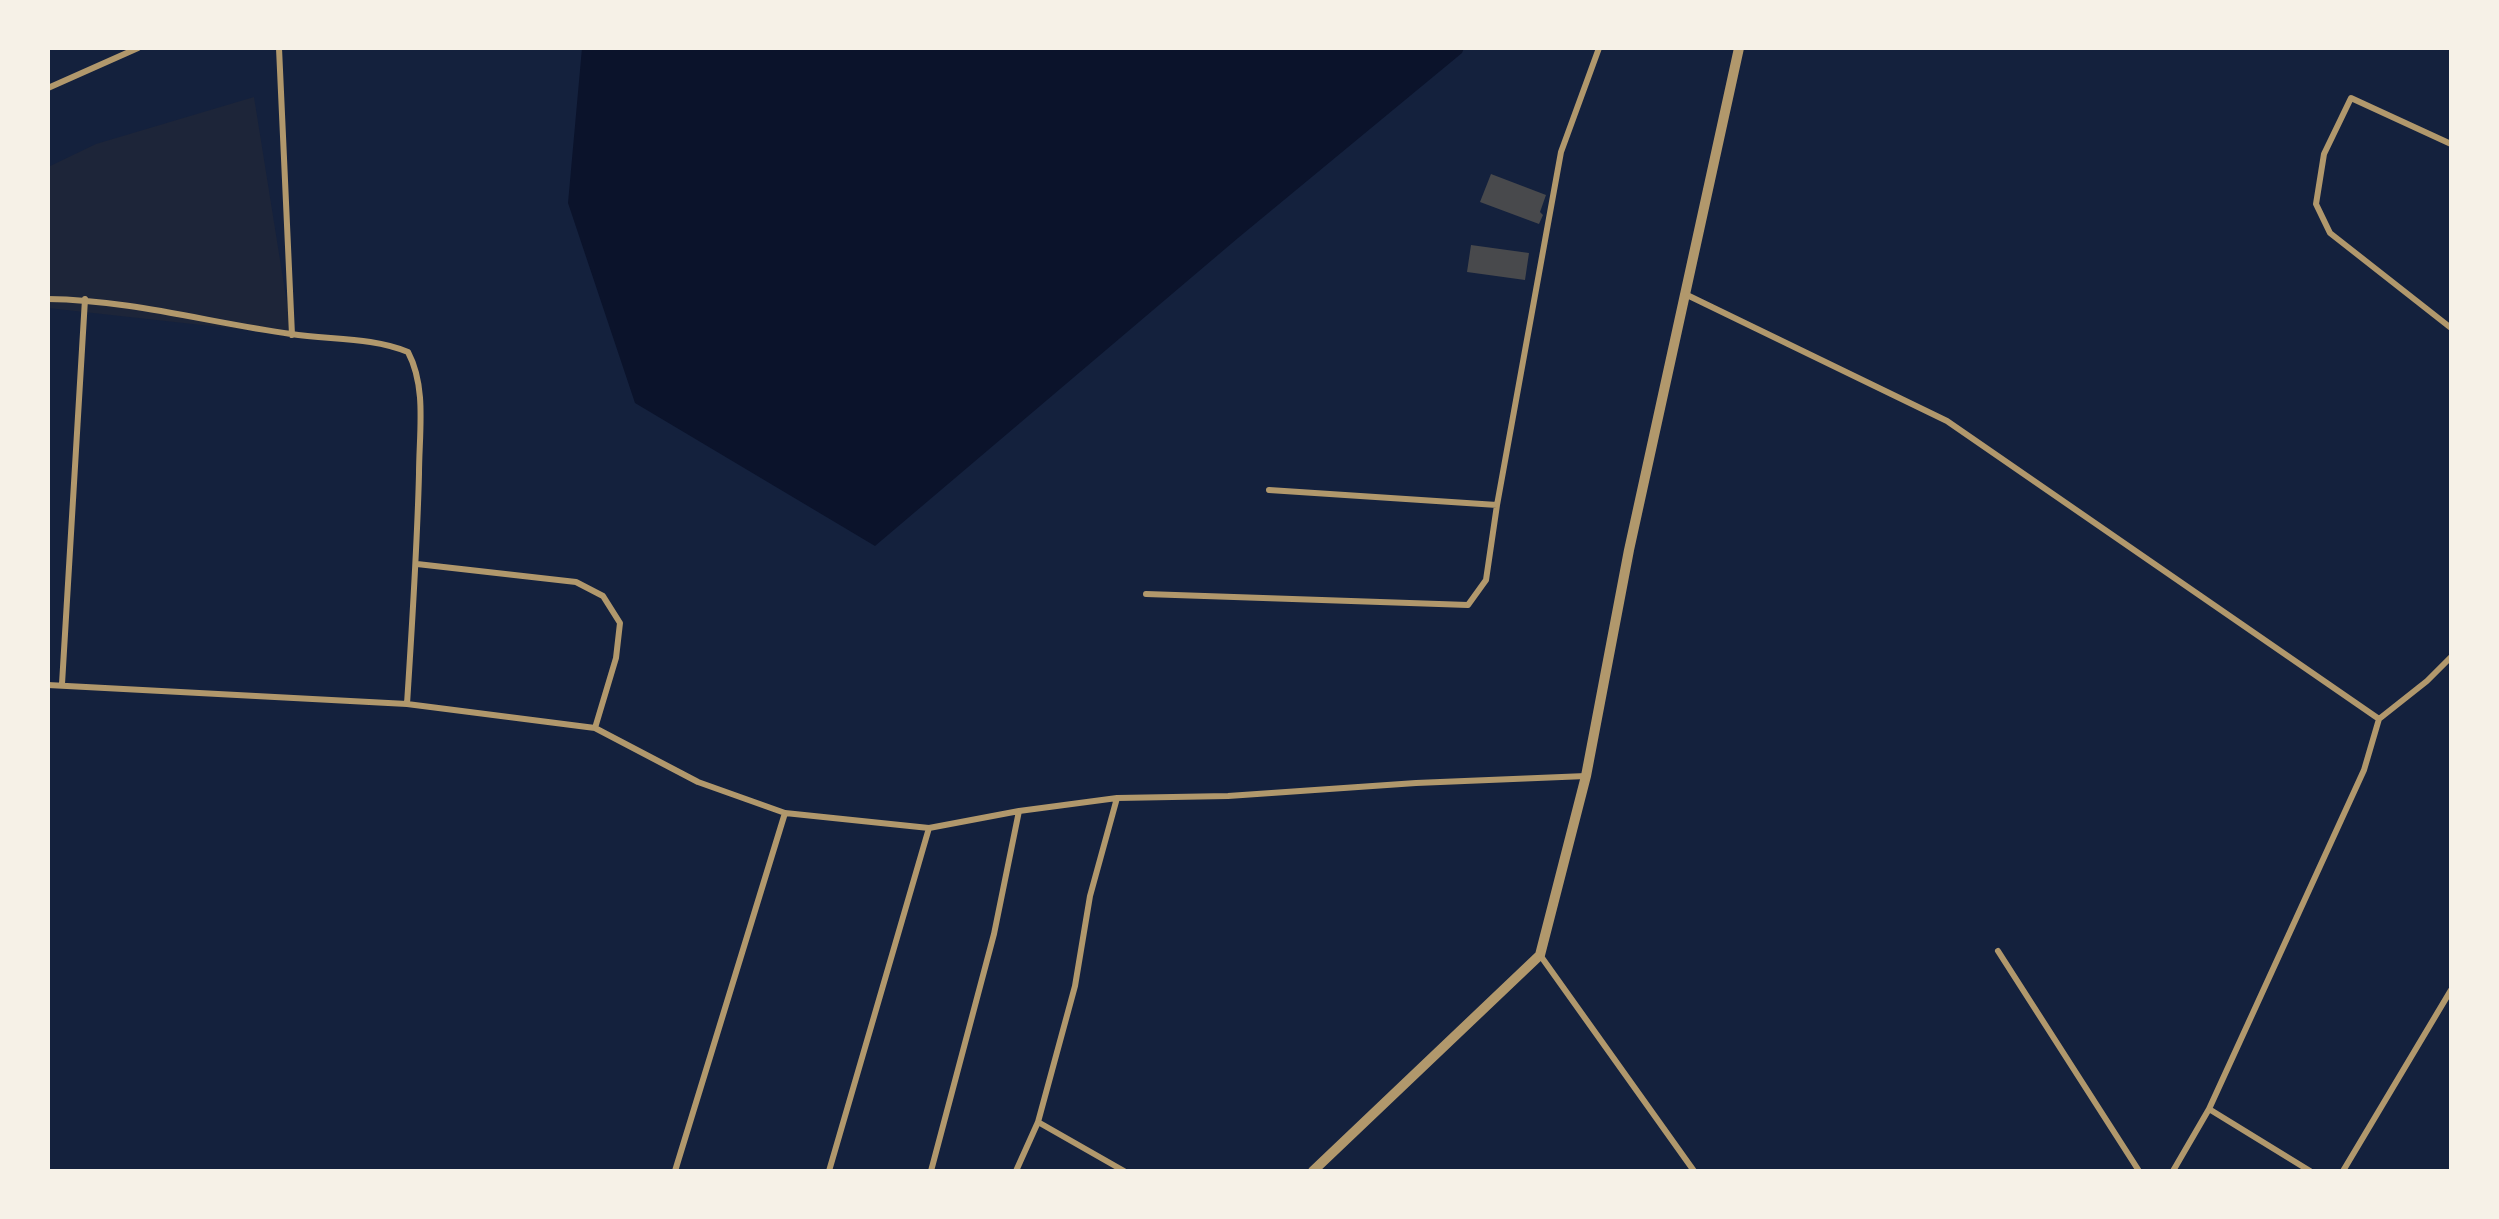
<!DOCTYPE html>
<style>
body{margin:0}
#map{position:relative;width:2499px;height:1219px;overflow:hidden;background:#14213d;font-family:"Libre Baskerville",serif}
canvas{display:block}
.frame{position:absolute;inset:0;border:50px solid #f6f1e7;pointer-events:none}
</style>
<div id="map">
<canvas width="2499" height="1219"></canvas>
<div class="frame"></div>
</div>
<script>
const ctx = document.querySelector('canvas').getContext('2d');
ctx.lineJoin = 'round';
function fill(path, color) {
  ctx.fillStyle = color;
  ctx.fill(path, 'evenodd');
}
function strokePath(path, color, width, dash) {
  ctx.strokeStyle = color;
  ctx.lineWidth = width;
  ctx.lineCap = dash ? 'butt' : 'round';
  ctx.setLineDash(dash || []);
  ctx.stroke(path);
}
fill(new Path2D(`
 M 254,97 L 292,335 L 48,308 L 48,167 L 96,144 Z`), '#1d2539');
fill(new Path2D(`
 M 582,48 L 1464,48 L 1462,53 L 1238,238 L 875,546 L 635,403 L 568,203 Z`), '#0b132b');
fill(new Path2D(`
 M 1491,174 L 1546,195 L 1540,212 L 1543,215 L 1539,224 L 1480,202 Z
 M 1471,245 L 1529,253 L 1525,280 L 1467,272 Z`), '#48494c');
strokePath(new Path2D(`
 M 279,48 L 292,335
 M 48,88 L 138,48
 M 2451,144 L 2351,98 L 2324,154 L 2316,204 L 2330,233 L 2451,328
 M 1685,294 L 1947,421 L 2379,719
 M 48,299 C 130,300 211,323 291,334 C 330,340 372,337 408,352 C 427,388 419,433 419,474 C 417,551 412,627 407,704
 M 1269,490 L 1497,505 L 1561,152 L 1599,48
 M 417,564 L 576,582 L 603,596 L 620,623 L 616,658 L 595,728
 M 1146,594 L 1468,605 L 1486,580 L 1497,505
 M 62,684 L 85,299
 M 48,685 L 407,704 L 595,728 L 698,782 L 785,813 L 929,828 L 1019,811 L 1117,798 L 1228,796 L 1416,783 L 1586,776
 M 1117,798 L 1090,896 L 1075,986 L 1038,1122 L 1124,1171
 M 1998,951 L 2139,1171
 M 1540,955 L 1694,1171
 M 2209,1109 L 2310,1171
 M 675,1171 L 785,813
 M 829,1171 L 929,828
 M 931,1171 L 994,934 L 1019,811
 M 1016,1171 L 1038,1122
 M 2173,1171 L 2209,1109 L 2364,770 L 2379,719 L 2427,681 L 2451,657
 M 2343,1171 L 2451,990`), '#b1986c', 6);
strokePath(new Path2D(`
 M 1313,1171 L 1540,955 L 1586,776 L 1629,550 L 1739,48`), '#b1986c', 10);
</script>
